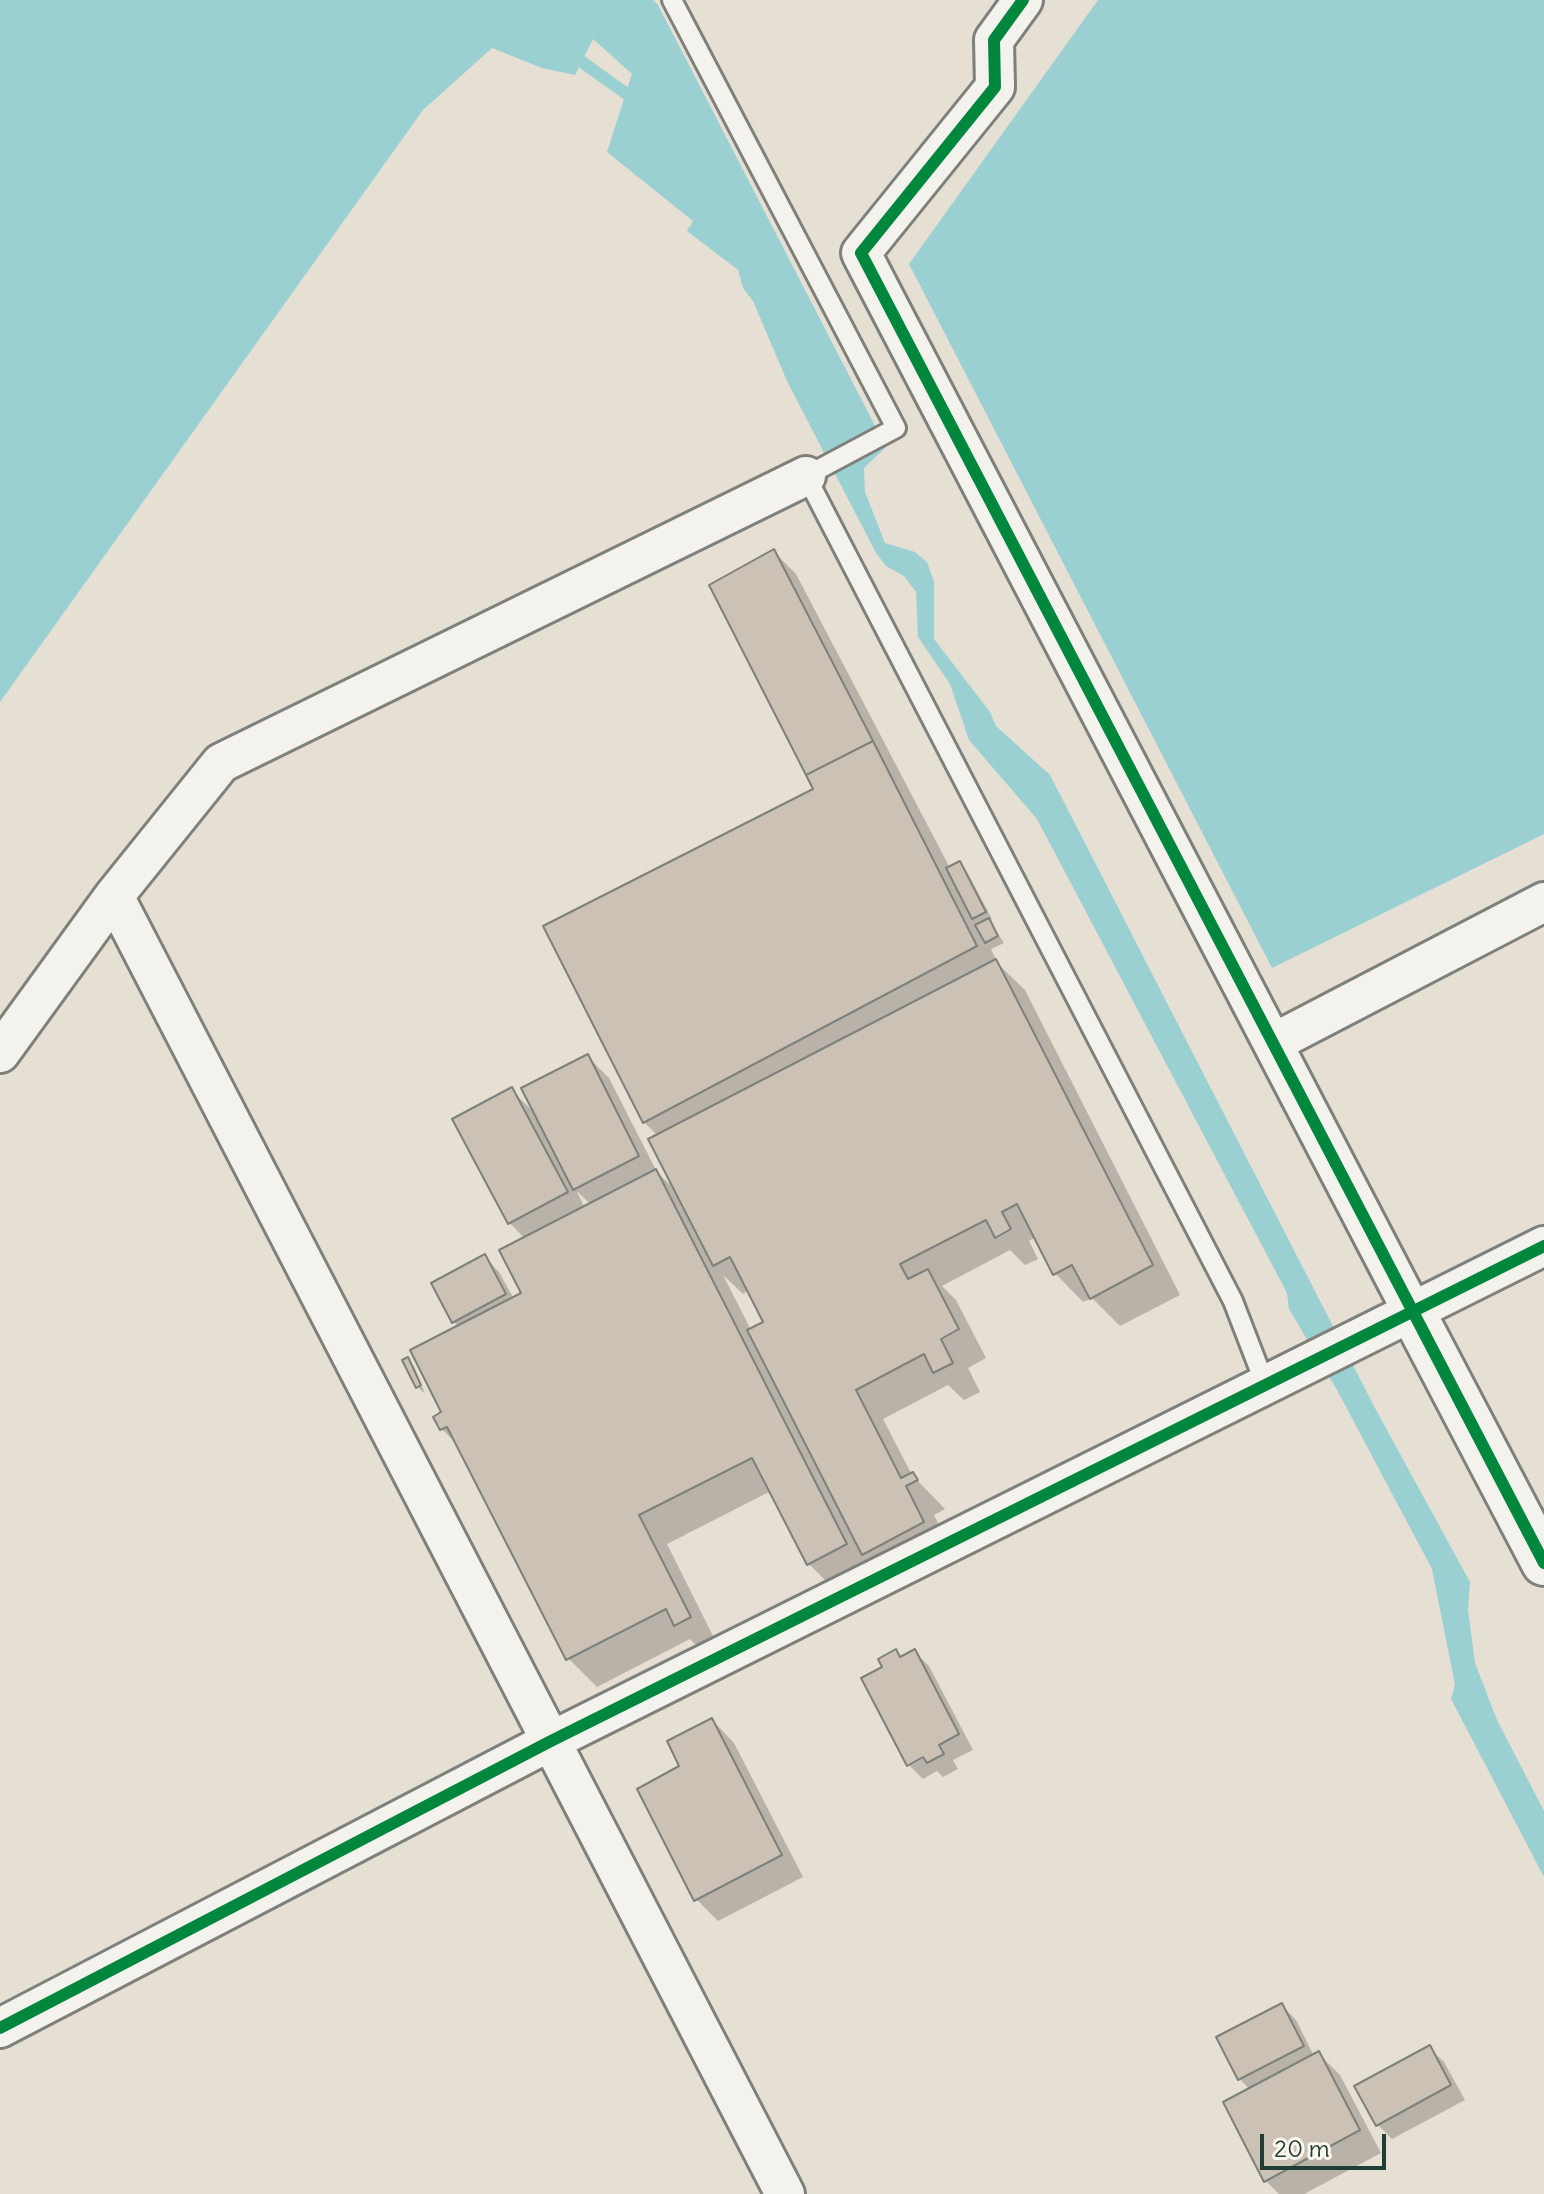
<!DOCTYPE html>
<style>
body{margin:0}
#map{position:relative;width:1544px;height:2194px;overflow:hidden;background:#e6dfd4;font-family:Delius,sans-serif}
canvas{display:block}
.scale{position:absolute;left:1260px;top:2134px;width:126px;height:36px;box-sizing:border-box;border:4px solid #1f3d34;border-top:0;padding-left:10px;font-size:24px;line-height:28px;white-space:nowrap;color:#1f3d34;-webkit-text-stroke:6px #fbf7ec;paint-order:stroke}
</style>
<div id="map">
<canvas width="1544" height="2194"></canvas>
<div class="scale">20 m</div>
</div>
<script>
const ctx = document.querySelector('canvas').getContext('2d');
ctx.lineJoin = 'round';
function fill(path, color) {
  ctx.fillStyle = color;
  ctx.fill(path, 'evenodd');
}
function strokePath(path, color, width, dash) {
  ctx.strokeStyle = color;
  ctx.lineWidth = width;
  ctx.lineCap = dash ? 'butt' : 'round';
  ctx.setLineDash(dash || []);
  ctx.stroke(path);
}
fill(new Path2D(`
 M 0,0 L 653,0 L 658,5 L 886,447 L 864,468 L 865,492 L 885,543 L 915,552 L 927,562 L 934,582 L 934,639 L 990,712 L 996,726 L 1050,775 L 1376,1410 L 1470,1582 L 1468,1610 L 1475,1663 L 1497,1720 L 1544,1811 L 1544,1877 L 1451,1699 L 1455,1685 L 1432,1569 L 1337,1390 L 1289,1309 L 1287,1293 L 1037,819 L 969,740 L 950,684 L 918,637 L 916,592 L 904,576 L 886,566 L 876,553 L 787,381 L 753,301 L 743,288 L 738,270 L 687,231 L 693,221 L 607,152 L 632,74 L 593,39 L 575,75 L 542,68 L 492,48 L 423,110 L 0,702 Z
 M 1098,0 L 1544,0 L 1544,834 L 1272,968 L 909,264 Z`), '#9ad0d2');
fill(new Path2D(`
 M 774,552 L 796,574 L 950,868 L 959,863 L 966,870 L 992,919 L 989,920 L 1004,943 L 991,949 L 998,964 L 1025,990 L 1180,1295 L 1120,1326 L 1092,1298 L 1083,1302 L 1055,1273 L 1036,1237 L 1029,1241 L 1038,1259 L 1025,1265 L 1010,1250 L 942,1286 L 956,1300 L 986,1358 L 968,1368 L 980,1392 L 964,1400 L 948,1385 L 883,1419 L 912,1475 L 945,1509 L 934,1515 L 952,1551 L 892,1582 L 867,1557 L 874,1573 L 837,1592 L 808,1563 L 771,1491 L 667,1544 L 718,1646 L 704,1653 L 690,1639 L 597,1687 L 568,1658 L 460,1448 L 442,1429 L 459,1327 L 454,1322 L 485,1257 L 499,1272 L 514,1299 L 524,1294 L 525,1239 L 510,1223 L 511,1090 L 536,1114 L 587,1056 L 609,1078 L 657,1172 L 676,1191 L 658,1136 L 644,1122 L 816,790 ZM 577,1192 L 578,1192 L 591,1205 L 585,1208 ZM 723,1275 L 743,1294 L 749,1290 L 765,1323 L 751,1330 Z
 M 407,1359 L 414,1366 L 425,1394 L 418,1387 Z
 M 914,1651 L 929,1666 L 973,1750 L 953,1760 L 958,1769 L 943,1777 L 937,1771 L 923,1779 L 908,1764 L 885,1668 L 895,1652 L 902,1658 Z
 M 712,1720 L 734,1743 L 803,1877 L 718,1921 L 696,1899 Z
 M 1282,2006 L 1296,2020 L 1314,2056 L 1318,2053 L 1340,2075 L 1381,2153 L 1304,2194 L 1279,2194 L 1266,2181 L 1250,2090 L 1240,2079 Z
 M 1429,2048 L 1444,2062 L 1465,2100 L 1392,2139 L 1378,2125 Z`), '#0003');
strokePath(new Path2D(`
 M 568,52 L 638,102`), '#9ad0d2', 12);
const building = new Path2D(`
 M 774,549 L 873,741 L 806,775 L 709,585 Z
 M 873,741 L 977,946 L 643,1123 L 543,926 L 813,789 L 806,775 Z
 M 960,861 L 986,912 L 972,919 L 946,868 Z
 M 989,918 L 998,936 L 985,943 L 975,925 Z
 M 996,959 L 1153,1265 L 1090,1299 L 1072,1265 L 1053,1275 L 1017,1204 L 1002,1212 L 1011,1229 L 995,1238 L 986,1220 L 900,1264 L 908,1279 L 928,1269 L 959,1329 L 941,1339 L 953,1363 L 933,1373 L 924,1354 L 856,1390 L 901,1478 L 913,1472 L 918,1480 L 906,1486 L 924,1522 L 862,1555 L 747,1330 L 763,1322 L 730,1257 L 713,1266 L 648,1139 Z
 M 588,1054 L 639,1156 L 573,1190 L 521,1088 Z
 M 512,1087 L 568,1192 L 508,1224 L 452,1119 Z
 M 656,1169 L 847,1544 L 807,1565 L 752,1458 L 639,1515 L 691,1617 L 674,1626 L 666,1609 L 566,1660 L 447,1427 L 440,1430 L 433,1417 L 441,1412 L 410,1350 L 521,1293 L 499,1250 Z
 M 485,1254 L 506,1294 L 452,1323 L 431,1283 Z
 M 408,1357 L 421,1385 L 416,1388 L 402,1360 Z
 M 896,1649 L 900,1657 L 915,1649 L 959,1734 L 939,1745 L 944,1754 L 927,1763 L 923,1757 L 907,1766 L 861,1678 L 882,1667 L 878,1659 Z
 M 712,1718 L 782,1855 L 694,1901 L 637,1789 L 679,1766 L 667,1741 Z
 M 1282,2003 L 1304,2046 L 1238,2080 L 1216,2037 Z
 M 1430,2045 L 1451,2085 L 1376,2126 L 1354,2086 Z
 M 1319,2051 L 1360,2130 L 1264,2182 L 1223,2102 Z`);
fill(building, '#cbc2b5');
strokePath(building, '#7e807a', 2);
const lane = new Path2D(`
 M 672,0 L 896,428 L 806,476 L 1233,1301 L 1265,1384`);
const street = new Path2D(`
 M 1023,0 L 994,40 L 995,87 L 861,253 L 1412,1311
 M 114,896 L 785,2194
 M 1275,1042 L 1544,902
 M 0,1053 L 114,896 L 221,763 L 806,476
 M 0,2028 L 551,1741 L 1544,1246`);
const secondary = new Path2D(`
 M 1412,1311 L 1544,1563`);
strokePath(lane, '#7e807a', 24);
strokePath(street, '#7e807a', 44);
strokePath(secondary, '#7e807a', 50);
strokePath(lane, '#f4f2ed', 18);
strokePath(street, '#f4f2ed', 38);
strokePath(secondary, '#f4f2ed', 44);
strokePath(new Path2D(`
 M 1023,0 L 994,40 L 995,87 L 861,253 L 1544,1563
 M 0,2028 L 551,1741 L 1544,1246`), '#00873e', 12);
</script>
